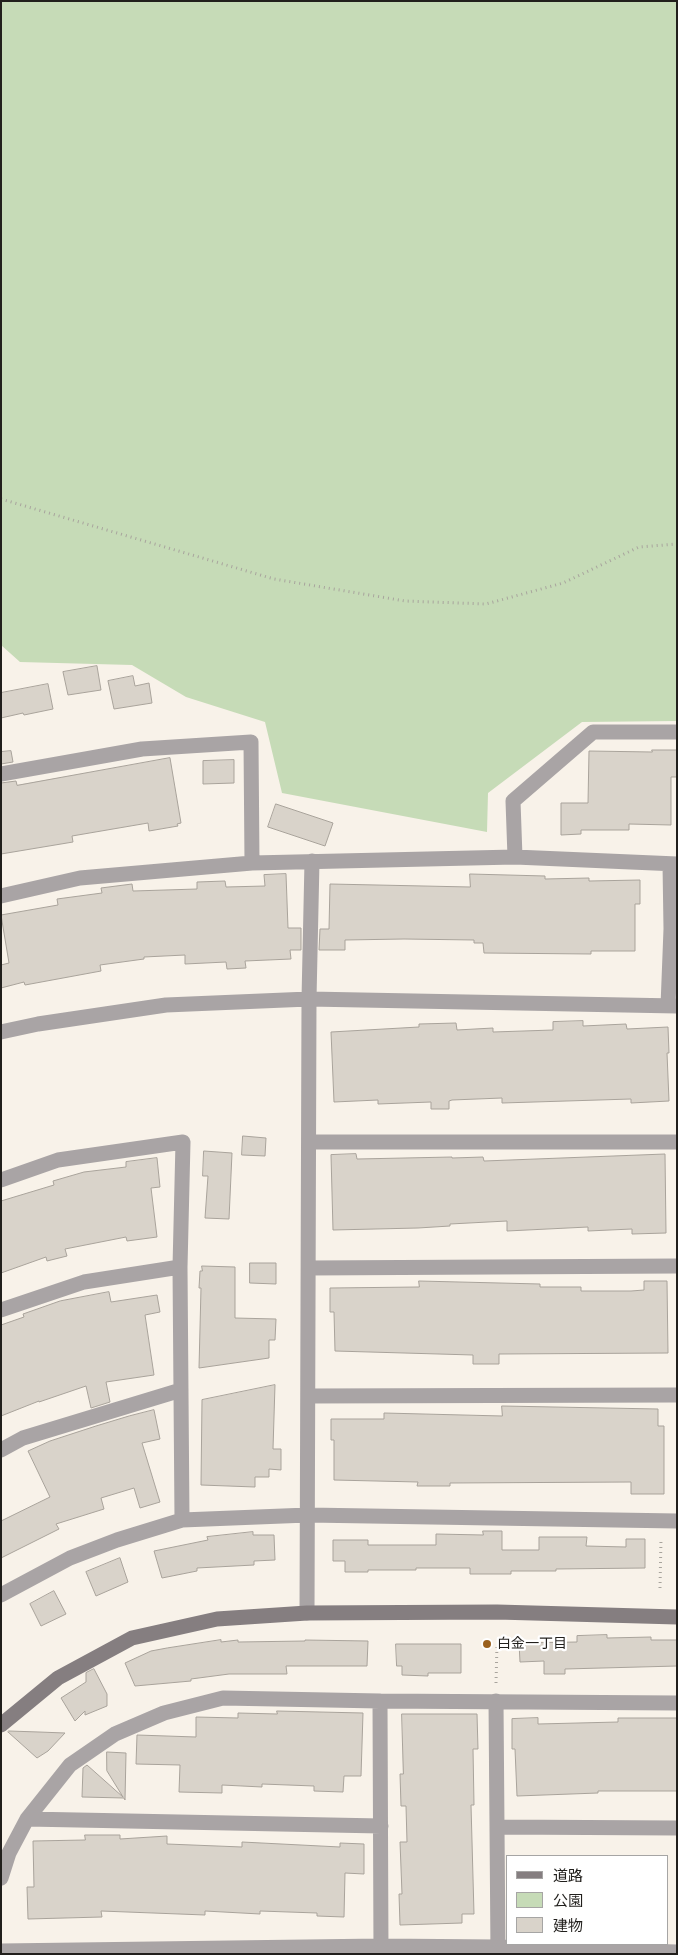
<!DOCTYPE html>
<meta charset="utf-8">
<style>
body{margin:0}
#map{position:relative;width:678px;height:1955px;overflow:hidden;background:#f8f2e9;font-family:"Work Sans","Noto Sans JP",sans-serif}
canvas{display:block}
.frame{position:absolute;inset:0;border:2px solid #211f1c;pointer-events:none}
.legend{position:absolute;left:506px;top:1855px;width:162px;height:90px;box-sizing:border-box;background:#fff;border:1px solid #a6a5a4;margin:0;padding:6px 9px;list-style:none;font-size:15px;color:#211f1c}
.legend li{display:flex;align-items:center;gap:10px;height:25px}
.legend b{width:25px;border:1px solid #a6a5a4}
</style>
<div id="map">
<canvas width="678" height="1955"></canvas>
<div class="frame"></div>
<ul class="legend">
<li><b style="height:6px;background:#857e80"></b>道路</li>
<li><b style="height:14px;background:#c6dbb7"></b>公園</li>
<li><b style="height:14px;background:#d9d3ca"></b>建物</li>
</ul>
</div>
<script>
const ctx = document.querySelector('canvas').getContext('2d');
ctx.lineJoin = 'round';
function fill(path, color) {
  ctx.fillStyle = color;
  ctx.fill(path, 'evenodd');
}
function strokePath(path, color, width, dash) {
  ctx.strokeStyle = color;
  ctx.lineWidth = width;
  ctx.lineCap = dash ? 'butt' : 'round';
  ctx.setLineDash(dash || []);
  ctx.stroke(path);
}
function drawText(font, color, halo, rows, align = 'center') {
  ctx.font = font + ' "Work Sans","Noto Sans JP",sans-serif';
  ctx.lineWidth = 4.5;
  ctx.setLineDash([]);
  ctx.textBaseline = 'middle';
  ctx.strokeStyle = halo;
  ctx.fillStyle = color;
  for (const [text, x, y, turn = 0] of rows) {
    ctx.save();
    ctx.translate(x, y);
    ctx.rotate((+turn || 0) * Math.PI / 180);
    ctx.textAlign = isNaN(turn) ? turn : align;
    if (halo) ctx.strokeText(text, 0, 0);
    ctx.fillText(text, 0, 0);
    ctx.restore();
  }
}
fill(new Path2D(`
 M 1,1 L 677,1 L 677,721 L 582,722 L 488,793 L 487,832 L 282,793 L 265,722 L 186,697 L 132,665 L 20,662 L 1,645 Z`), '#c6dbb7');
const building = new Path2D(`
 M 97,666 L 101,690 L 68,695 L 63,672 Z
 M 133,676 L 135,686 L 149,683 L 152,703 L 114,709 L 108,681 Z
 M 48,684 L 53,709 L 24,715 L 23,713 L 1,718 L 1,693 Z
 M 652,750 L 677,750 L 677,777 L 671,777 L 671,825 L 629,824 L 629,830 L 581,830 L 581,834 L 561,835 L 561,803 L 588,803 L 589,751 L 652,752 Z
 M 11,751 L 13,762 L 1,764 L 1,752 Z
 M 170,758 L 181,823 L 177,824 L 178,826 L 149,831 L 148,823 L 72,836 L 73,842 L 1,854 L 1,783 L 16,781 L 17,785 Z
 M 234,760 L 234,783 L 203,784 L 203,761 Z
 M 276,804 L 333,823 L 325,846 L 268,827 Z
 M 286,874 L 288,928 L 301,928 L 301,950 L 290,950 L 291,959 L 245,961 L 246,968 L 227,969 L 226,962 L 185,964 L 185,955 L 144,957 L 144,959 L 100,965 L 101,971 L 25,985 L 24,982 L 1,988 L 1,965 L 9,963 L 1,915 L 58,905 L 57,899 L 102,893 L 101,888 L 132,884 L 133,891 L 197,889 L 197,882 L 225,881 L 226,887 L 265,886 L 264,875 Z
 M 470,874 L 545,876 L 545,879 L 589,878 L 589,881 L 640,880 L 640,904 L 635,904 L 635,951 L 591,951 L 591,954 L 484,953 L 483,943 L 474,943 L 474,940 L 404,939 L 345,940 L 345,950 L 319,950 L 320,929 L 329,929 L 330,884 L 470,887 Z
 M 583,1021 L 583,1026 L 626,1024 L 627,1029 L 668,1027 L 669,1053 L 667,1053 L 669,1101 L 631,1103 L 631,1099 L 502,1103 L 502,1098 L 452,1100 L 449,1101 L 449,1109 L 431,1109 L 431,1102 L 378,1104 L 378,1100 L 334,1102 L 331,1032 L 419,1027 L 419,1024 L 456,1023 L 457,1030 L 493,1028 L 493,1032 L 553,1030 L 553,1022 Z
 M 243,1136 L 266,1138 L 265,1156 L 242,1155 Z
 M 204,1151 L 232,1153 L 229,1219 L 205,1218 L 208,1176 L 203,1176 Z
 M 356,1154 L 357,1159 L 452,1157 L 452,1158 L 483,1157 L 484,1161 L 665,1154 L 666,1233 L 632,1234 L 632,1229 L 588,1231 L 588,1227 L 507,1231 L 507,1221 L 450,1224 L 450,1226 L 418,1228 L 333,1230 L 331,1155 Z
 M 157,1158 L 160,1187 L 151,1188 L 157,1237 L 127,1241 L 126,1237 L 65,1249 L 67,1256 L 47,1261 L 46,1257 L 1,1273 L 1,1201 L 54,1185 L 53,1181 L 84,1172 L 126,1167 L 126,1162 Z
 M 250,1263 L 276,1263 L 276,1284 L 250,1283 Z
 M 202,1266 L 235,1267 L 235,1318 L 276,1319 L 275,1340 L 269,1340 L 269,1358 L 199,1368 L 201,1288 L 199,1288 L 200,1271 L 202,1271 Z
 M 419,1281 L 540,1284 L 540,1287 L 581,1287 L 581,1291 L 631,1291 L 644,1290 L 644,1281 L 667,1281 L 668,1353 L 499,1354 L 499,1364 L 473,1364 L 473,1355 L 335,1351 L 334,1312 L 330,1312 L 330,1288 L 419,1287 Z
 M 109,1292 L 111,1302 L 157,1295 L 160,1312 L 145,1315 L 154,1375 L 106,1382 L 110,1402 L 91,1408 L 86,1386 L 39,1402 L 39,1401 L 1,1416 L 1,1325 L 24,1317 L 23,1314 L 60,1301 Z
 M 275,1385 L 273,1449 L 281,1449 L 281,1470 L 269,1469 L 269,1477 L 255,1477 L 255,1487 L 201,1485 L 202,1400 Z
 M 502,1406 L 658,1409 L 658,1426 L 664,1426 L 664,1494 L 631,1494 L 631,1482 L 450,1483 L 450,1486 L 417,1486 L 418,1482 L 334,1480 L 334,1440 L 331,1440 L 331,1419 L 384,1419 L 384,1413 L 502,1416 Z
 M 154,1410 L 160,1439 L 142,1443 L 160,1502 L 140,1508 L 134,1488 L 101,1498 L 104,1509 L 56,1524 L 59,1529 L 1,1558 L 1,1521 L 50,1497 L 28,1451 L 50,1441 L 96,1426 L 129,1416 Z
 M 483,1531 L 502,1531 L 502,1550 L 539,1550 L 539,1537 L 587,1537 L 586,1546 L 626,1547 L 626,1539 L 645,1539 L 645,1568 L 556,1569 L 556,1571 L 511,1571 L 511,1574 L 470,1574 L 470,1568 L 416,1568 L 416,1570 L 368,1570 L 368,1572 L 345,1572 L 345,1561 L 333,1561 L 333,1540 L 368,1540 L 368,1545 L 436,1545 L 436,1534 L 483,1535 Z
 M 253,1532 L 253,1535 L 274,1535 L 275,1560 L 254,1561 L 254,1565 L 197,1568 L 197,1571 L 162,1578 L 154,1551 L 208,1540 L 207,1537 Z
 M 120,1558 L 128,1582 L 96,1596 L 86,1572 Z
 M 54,1591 L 66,1614 L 41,1626 L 30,1604 Z
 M 607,1635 L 607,1638 L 651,1637 L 651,1640 L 677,1640 L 677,1666 L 565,1669 L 565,1674 L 544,1674 L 544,1661 L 520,1662 L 519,1643 L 577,1642 L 577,1636 Z
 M 221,1640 L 221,1642 L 238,1640 L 238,1642 L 305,1641 L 305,1640 L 368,1641 L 367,1666 L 286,1666 L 287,1674 L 229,1674 L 191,1679 L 191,1681 L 135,1686 L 125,1663 L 151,1651 L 167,1648 Z
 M 396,1644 L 461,1644 L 461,1673 L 428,1673 L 428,1676 L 402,1675 L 402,1666 L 397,1666 Z
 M 94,1669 L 107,1694 L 107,1706 L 85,1715 L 85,1711 L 75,1721 L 61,1698 L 86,1682 L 86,1673 Z
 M 277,1711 L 363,1713 L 361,1776 L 344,1776 L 343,1792 L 314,1791 L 314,1786 L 262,1784 L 262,1787 L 222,1785 L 222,1793 L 179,1792 L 180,1765 L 136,1764 L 137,1735 L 196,1737 L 196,1717 L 238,1718 L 238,1713 L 277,1714 Z
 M 402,1714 L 477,1714 L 478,1749 L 473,1749 L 474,1805 L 471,1805 L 474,1914 L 462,1914 L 462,1923 L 400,1925 L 399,1894 L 402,1894 L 400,1842 L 407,1842 L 406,1806 L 401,1806 L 400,1774 L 403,1774 Z
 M 538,1718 L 538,1724 L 618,1722 L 618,1718 L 677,1718 L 677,1791 L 598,1791 L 598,1793 L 517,1796 L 515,1749 L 512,1749 L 512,1719 Z
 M 9,1731 L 39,1732 L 65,1733 L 48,1751 L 37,1758 L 8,1732 Z
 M 107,1752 L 126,1753 L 125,1800 L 124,1798 L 82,1797 L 83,1768 L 87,1765 L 123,1797 L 107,1771 Z
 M 85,1835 L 120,1835 L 120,1839 L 167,1836 L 167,1844 L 242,1847 L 242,1842 L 340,1847 L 340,1843 L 364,1844 L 364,1874 L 345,1873 L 344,1917 L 317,1916 L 317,1913 L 260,1911 L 260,1914 L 205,1911 L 205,1915 L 101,1911 L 102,1917 L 28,1919 L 27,1887 L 34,1887 L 33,1841 L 85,1840 Z`);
fill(building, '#d9d3ca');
strokePath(building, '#a9a39b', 1);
strokePath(new Path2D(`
 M 1,499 L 274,579 L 405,601 L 486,604 L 563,583 L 639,547 L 677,544
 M 660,1588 L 661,1539
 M 496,1683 L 497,1644`), '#a8a49d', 3, [1, 4]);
strokePath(new Path2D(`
 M 1,774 L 142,749 L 251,742 L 252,863 L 80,878 L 1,896
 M 515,857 L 677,864
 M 252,863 L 515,857 L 513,801 L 593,732 L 677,732
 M 668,1006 L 671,929 L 670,864
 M 1,1032 L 38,1024 L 166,1005 L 309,999 L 677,1006
 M 310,1142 L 677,1142
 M 1,1180 L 58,1160 L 183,1142 L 180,1267 L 182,1520
 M 309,1268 L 677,1266
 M 1,1310 L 84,1282 L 180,1267
 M 309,1396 L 677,1395
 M 1,1450 L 23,1438 L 181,1390
 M 1,1595 L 70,1558 L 117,1540 L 182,1520 L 308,1515 L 677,1521
 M 307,1613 L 309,999 L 312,861
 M 380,1701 L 677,1703
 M 496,1701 L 498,1954
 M 27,1819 L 381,1826
 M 497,1827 L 677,1828
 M 1,1878 L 9,1853 L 27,1819 L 70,1765 L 115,1734 L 164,1713 L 223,1698 L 380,1701 L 381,1954
 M 1,1951 L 381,1946 L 498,1947 L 677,1952`), '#a9a4a5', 15);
strokePath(new Path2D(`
 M 1,1725 L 58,1678 L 132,1638 L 217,1619 L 307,1613 L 497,1612 L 677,1617`), '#857e80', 15);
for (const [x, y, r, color] of [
 [487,1644,5,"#9a611f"]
]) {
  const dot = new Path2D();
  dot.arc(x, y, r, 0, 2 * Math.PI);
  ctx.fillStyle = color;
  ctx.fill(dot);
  strokePath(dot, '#fff', 2);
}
drawText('14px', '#211f1c', '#fff', [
 ["白金一丁目",497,1644]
], 'left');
</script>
